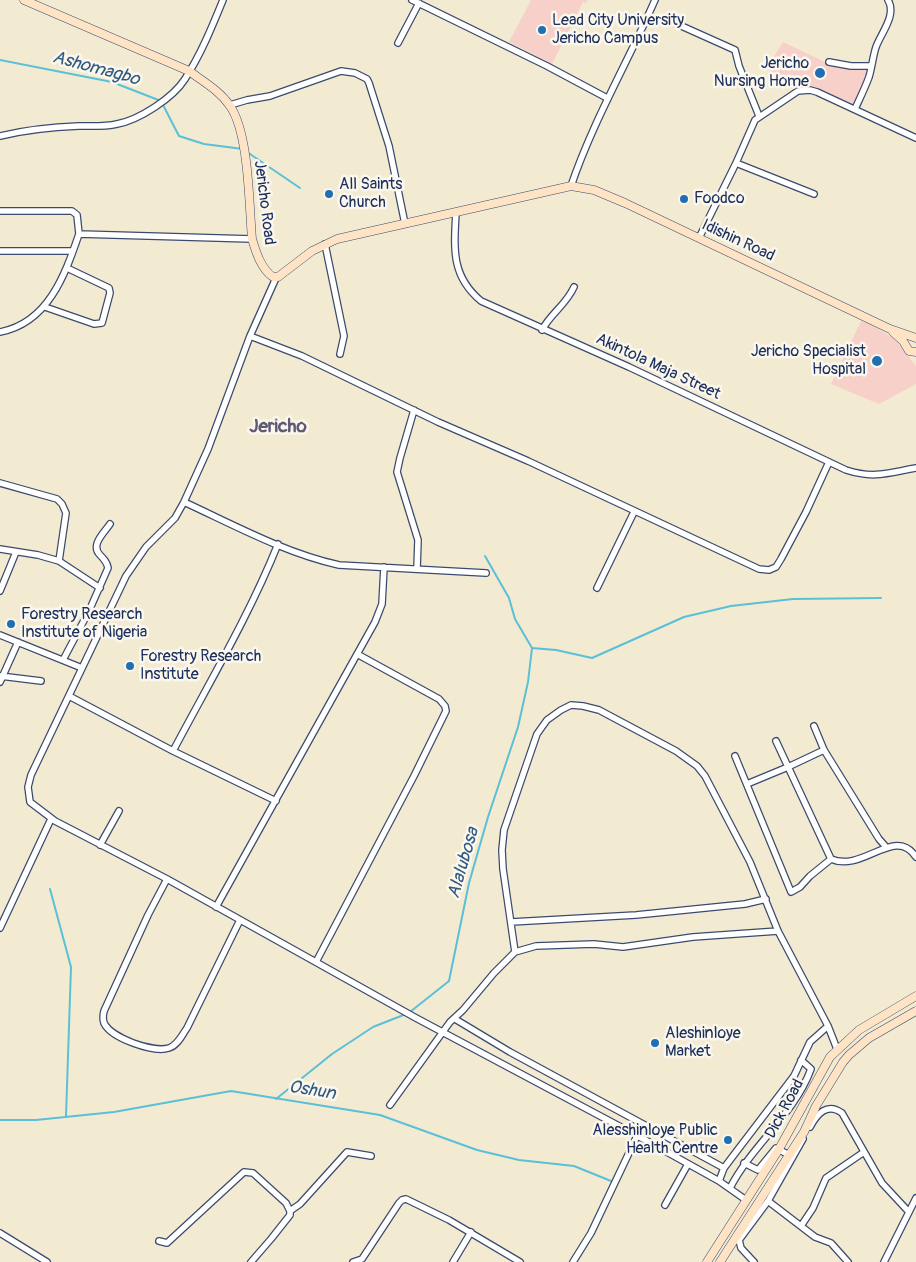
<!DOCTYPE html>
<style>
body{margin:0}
canvas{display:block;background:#f3ead2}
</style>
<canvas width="916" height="1262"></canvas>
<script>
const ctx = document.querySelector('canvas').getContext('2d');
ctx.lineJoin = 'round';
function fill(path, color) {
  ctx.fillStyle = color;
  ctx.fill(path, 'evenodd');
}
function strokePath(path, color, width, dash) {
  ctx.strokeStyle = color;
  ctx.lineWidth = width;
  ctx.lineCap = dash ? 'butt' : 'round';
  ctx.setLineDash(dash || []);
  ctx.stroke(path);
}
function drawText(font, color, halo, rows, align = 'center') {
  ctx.font = font + ' Pangolin,sans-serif';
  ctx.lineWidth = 5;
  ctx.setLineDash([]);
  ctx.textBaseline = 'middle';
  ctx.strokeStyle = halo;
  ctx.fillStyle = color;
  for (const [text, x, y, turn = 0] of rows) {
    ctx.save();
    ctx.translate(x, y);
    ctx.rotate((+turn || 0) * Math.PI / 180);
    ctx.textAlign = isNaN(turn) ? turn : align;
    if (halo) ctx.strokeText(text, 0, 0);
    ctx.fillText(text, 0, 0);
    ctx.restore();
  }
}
fill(new Path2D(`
 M 531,0 L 588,0 L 586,3 L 583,2 L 552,64 L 509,42 Z
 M 783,42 L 825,62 L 846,68 L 866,69 L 867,76 L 862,91 L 853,106 L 766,69 Z
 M 861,321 L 870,324 L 895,339 L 916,366 L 916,384 L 879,404 L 831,384 Z`), '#f7d0ca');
strokePath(new Path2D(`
 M 0,60 L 112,82 L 161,101 L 179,136 L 204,144 L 243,149
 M 247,152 L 300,188
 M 532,648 L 556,650 L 592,658 L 684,617 L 731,606 L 793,599 L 881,598
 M 50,889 L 71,967 L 66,1116
 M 410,1012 L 449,981 L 469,883 L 488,817 L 518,727 L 528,682 L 532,648 L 515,619 L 509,598 L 485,556
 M 276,1099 L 332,1054 L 373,1027 L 406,1014
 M 0,1120 L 36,1120 L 114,1112 L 231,1091 L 380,1115 L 477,1150 L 519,1160 L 574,1166 L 611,1181`), '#5ac0d8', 2);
const street = new Path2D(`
 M 412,0 L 547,66 L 607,98
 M 677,24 L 735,50 L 739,66 L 759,116
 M 398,43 L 419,3
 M 829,62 L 851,66 L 871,66
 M 230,105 L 247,100 L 270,96 L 341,71 L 355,73 L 367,79 L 369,83 L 389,146 L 405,224
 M 855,109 C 860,98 865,88 869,77 C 872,67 873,56 876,47 C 881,33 897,15 888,0
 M 0,136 C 25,130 53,127 79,126 C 92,126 104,127 117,124 C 139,120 173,98 185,79 C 201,54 212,27 223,0
 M 736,163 L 814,194
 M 571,186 C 593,121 628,62 655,0
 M 0,211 L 72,211 L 77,215 L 79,234 L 252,239
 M 456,212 C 454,249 451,276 481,301 L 629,367 L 846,470 C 874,479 888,473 916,468
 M 699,238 L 736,163 L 755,120 L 798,91 L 810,90 L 817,92 L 916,138
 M 325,244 L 344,336 L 340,354
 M 0,251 L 73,251
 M 276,278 L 250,336 L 208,449 L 184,502 L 175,518 L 146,547 L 126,576 L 31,775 L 28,787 L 30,802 L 55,821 L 167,879 L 416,1018 L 649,1142 L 719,1181 L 746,1200
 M 45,307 L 94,324 L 102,323 L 110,293 L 109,288 L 67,268
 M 542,330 C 551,313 566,305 574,287
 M 0,332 C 48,323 65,275 79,234
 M 250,336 L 302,356 L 438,422 L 528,461 L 759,569 L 769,570 L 776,567 L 781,559 L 806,512 L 829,462
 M 414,410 L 400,458 L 397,472 L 418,540 L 417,569
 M 0,483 L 57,499 L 62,504 L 66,513 L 59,561
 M 184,502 C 234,525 285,553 339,565 L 486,573
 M 0,549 L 38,555 L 59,561 L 100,588
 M 597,588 L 634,512
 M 0,591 L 16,552
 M 0,635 L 82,668
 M 63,660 L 89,611 L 108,568 C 107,562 104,559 100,555 C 90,545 104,533 110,524
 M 0,676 L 41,681
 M 0,682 L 18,642
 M 69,696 L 173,751 L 276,801
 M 814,726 L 824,750 L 879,839 L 886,847
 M 776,741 L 831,859
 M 173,751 C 209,683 249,616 278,544
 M 735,756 L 791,892 L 800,887 L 810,876 L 831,859 C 863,873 895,825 916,857
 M 747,784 L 788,767 L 824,750
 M 100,845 L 119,811
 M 167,879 L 148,915 L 104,1011 C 103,1015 103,1020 104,1023 C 111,1038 153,1053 169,1048 C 178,1045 182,1035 187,1028 L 240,920
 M 216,907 L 375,622 L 382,604 L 384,567
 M 511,922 L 636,915 L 745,904 L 766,899
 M 0,928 L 51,819
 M 515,952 L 536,946 L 594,944 L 623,947 L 693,937 L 778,931
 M 316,962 L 414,776 L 446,711 L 445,706 L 439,699 L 357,654
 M 455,1019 L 510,1052 L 724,1168
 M 390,1105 L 450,1022 L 463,1010 L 494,973 L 515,952 L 503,869 L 502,850 L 504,830 L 537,734 L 547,720 L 561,710 L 571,705 L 583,706 L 599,710 L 676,751 L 697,766 L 705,776 L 750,862 L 778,931 L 828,1026 L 837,1049
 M 810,1127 C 817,1114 827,1102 842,1113 L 882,1183 L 908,1211
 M 744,1163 L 758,1170 L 776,1148 L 789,1155
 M 719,1181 L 724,1168 L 733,1156 L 794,1076 L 810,1042 L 828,1026
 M 730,1188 C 752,1145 794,1115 811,1069 L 801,1060
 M 768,1201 L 815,1237 L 831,1243 L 848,1262
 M 665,1205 L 688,1164
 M 801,1226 L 813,1208 L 826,1178 L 864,1152
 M 0,1233 L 47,1262
 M 159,1241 L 167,1243 L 244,1172 L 253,1173 L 286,1203 L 290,1211
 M 251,1262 L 271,1239 L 290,1215 L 290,1211 L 300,1204 L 347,1152 L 371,1156
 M 353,1262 L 362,1259 L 399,1203 L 402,1200 L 406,1199 L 449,1220 L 520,1262
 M 453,1262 L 471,1232
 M 573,1262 L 591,1233 L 637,1136
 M 754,1262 L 741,1248 L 739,1240 L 768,1201 L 803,1139
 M 884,1262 L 916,1198`);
const secondary = new Path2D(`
 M 24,0 L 189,71 C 204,82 220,91 230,106 C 249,133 249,204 252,239 C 256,252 261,269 273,277 L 278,277 L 312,251 L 337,239 L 571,186 L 594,190 L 625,203 L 890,329 L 916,338
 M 893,332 L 903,341 L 909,351 L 916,352
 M 707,1262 L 779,1149 L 830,1057 L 859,1030 L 916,996
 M 720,1262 L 804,1132 L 816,1106 L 843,1062 L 849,1055 L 869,1038 L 916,1011`);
strokePath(street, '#3b4b6f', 8);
strokePath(secondary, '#3b4b6f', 9);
strokePath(street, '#fff', 5.5);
strokePath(secondary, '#fee4c5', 8);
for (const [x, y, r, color] of [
 [542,30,5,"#1f6fb2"],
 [820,73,6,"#1f6fb2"],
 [329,194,5,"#1f6fb2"],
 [684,199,5,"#1f6fb2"],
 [877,361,6,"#1f6fb2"],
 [11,624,5,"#1f6fb2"],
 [130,666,5,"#1f6fb2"],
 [655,1043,5,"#1f6fb2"],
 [728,1140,5,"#1f6fb2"]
]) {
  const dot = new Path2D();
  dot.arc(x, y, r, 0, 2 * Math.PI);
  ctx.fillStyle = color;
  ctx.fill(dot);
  strokePath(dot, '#fbf7ec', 2);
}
drawText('16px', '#1b2f5e', '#fbf7ec', [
 ["Lead City University",552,21],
 ["Jericho Campus",552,39],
 ["Jericho",809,64,"right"],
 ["Nursing Home",809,82,"right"],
 ["All Saints",339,185],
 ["Church",339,203],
 ["Foodco",694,199],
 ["Jericho Specialist",866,352,"right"],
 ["Hospital",866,370,"right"],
 ["Forestry Research",21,615],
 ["Institute of Nigeria",21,633],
 ["Forestry Research",140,657],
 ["Institute",140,675],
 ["Aleshinloye",665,1034],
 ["Market",665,1052],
 ["Alesshinloye Public",718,1131,"right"],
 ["Health Centre",718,1149,"right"]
], 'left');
drawText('16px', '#1b2f5e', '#fbf7ec', [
 ["Jericho Road",264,203,83],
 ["Idishin Road",738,241,25],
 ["Akintola Maja Street",658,367,25],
 ["Dick Road",785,1109,-62]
]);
drawText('italic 18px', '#2e5a83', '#fbf7ec', [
 ["Ashomagbo",96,69,15],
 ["Alalubosa",464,863,-74],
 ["Oshun",312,1091,9]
]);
drawText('bold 19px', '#605a73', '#fbf7ec', [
 ["Jericho",278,427]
]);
</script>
